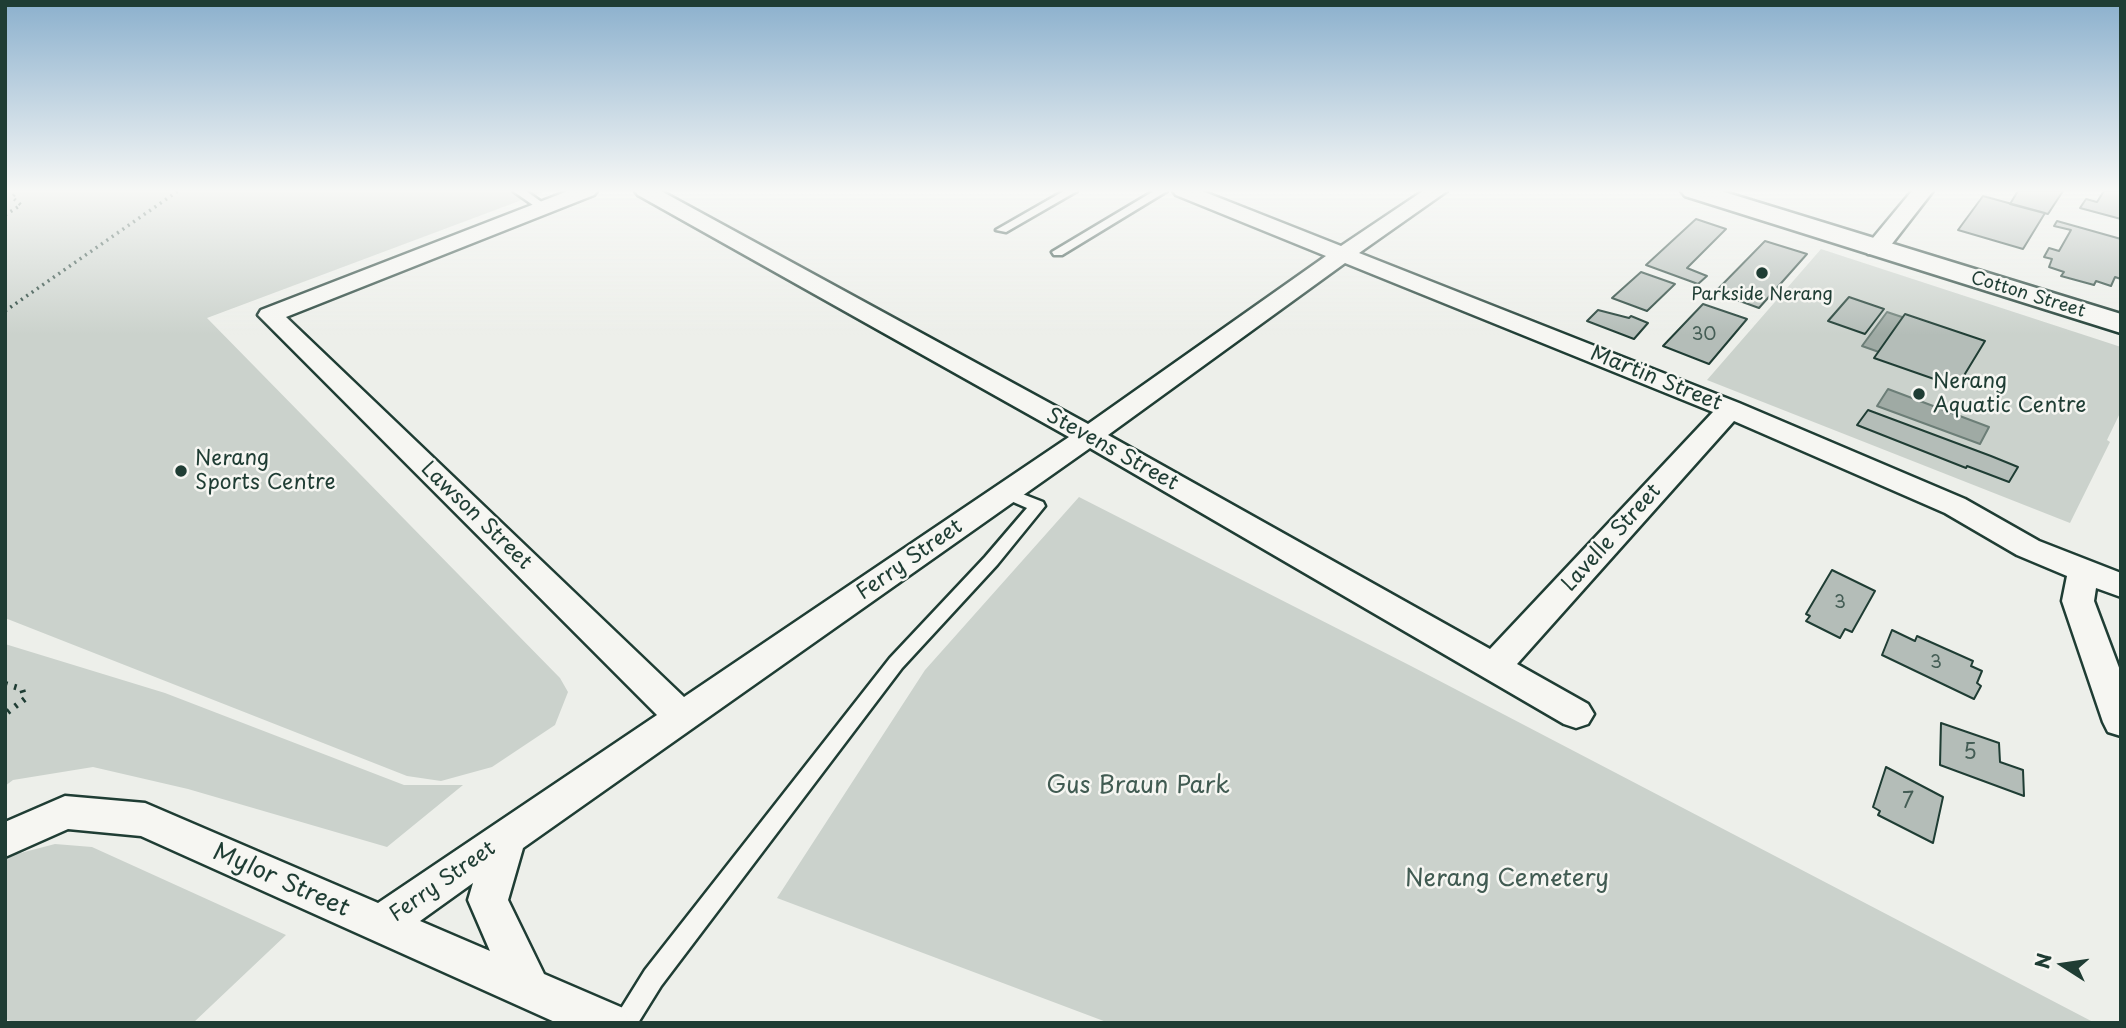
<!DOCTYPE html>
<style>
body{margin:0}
#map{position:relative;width:2126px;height:1028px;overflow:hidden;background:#edefea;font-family:"Playpen Sans",sans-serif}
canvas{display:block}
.frame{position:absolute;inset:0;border:7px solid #1f3d34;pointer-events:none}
.north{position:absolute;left:2028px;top:930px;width:70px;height:70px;-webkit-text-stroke:5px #f6f6f2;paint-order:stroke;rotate:282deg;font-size:19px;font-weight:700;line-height:28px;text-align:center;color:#1f3d34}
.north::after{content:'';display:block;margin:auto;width:24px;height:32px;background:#1f3d34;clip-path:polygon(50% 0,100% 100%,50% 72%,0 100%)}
</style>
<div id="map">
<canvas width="2126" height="1028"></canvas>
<div class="frame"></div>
<div class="north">N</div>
</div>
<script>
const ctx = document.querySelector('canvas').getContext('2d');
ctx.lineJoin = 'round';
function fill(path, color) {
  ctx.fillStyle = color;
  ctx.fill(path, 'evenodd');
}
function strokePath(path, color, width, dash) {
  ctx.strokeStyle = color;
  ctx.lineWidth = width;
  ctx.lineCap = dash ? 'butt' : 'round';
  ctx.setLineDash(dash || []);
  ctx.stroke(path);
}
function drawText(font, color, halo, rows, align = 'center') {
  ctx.font = font + ' "Playpen Sans",sans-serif';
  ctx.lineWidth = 5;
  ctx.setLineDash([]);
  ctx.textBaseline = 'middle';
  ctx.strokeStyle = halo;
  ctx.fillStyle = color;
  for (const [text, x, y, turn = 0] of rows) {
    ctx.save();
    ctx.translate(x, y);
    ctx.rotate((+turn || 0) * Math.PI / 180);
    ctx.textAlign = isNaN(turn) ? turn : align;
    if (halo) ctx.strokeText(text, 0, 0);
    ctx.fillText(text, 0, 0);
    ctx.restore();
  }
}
fill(new Path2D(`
 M 5,191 L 546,191 L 207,318 L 560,678 L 568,692 L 555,725 L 492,767 L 441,781 L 407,776 L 5,618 Z
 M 1821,249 L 2121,347 L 2121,411 L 2107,440 L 2110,442 L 2070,523 L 1707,380 Z
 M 1079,497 L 1411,666 L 2095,1023 L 1109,1023 L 777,898 L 925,670 Z
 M 5,644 L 165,693 L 404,785 L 463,785 L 387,847 L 188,789 L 93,767 L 13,780 L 5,786 Z
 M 55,844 L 92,847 L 286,935 L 193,1023 L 17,1023 L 5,1019 L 5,857 Z`), '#cbd2cc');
const water = new Path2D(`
 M 1887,312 L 1980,343 L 1958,380 L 1862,346 Z
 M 1888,389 L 1989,427 L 1980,444 L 1877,406 Z`);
fill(water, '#9faaa4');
strokePath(water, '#6c7e77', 2);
const building = new Path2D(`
 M 2018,191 L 2063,191 L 2048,214 L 2010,204 Z
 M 2104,191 L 2121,191 L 2121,219 L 2080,208 L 2086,199 L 2097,202 Z
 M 1983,196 L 2045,213 L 2023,249 L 1958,230 Z
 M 1696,219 L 1726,229 L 1687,268 L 1707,276 L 1698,284 L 1646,265 Z
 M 2057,221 L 2121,239 L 2121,279 L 2115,277 L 2111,286 L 2096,281 L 2094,285 L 2061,276 L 2064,272 L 2049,267 L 2052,259 L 2044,257 L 2049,248 L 2059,251 L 2071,230 L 2054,226 Z
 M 1765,241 L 1807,254 L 1759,308 L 1715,292 Z
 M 1641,272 L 1675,284 L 1647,311 L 1612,298 Z
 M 1849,297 L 1884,309 L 1865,334 L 1828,321 Z
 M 1703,304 L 1747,319 L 1709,364 L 1663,346 Z
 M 1598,310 L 1629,318 L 1631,316 L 1648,323 L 1634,339 L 1587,321 Z
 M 1905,314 L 1985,341 L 1957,387 L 1874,358 Z
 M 1868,410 L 1991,456 L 2018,467 L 2009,482 L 1967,466 L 1966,468 L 1857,425 Z
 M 1832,570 L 1875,591 L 1852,632 L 1845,629 L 1840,638 L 1806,621 L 1810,616 L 1806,614 Z
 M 1892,630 L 1915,641 L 1917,636 L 1973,661 L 1971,666 L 1982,671 L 1977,683 L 1981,686 L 1974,699 L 1882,655 Z
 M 1941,723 L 1999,743 L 2000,762 L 2023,770 L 2024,796 L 1940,765 Z
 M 1886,767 L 1943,797 L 1933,843 L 1878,815 L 1880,811 L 1873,807 Z`);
fill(building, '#b4bdb8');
strokePath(building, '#1f3d34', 2);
const service = new Path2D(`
 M 513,191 L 526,191 L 550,208 L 540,210 Z
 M 1064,191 L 1077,191 L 1006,232 L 996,230 Z
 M 1154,191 L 1167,191 L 1062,255 L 1054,255 L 1052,252 Z
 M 1007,488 L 1043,502 L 1045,506 L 997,565 L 902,668 L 661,986 L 638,1023 L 612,1023 L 645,970 L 890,658 L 985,557 L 1027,508 L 1002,497 L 999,493 Z`);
const minor = new Path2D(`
 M 568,191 L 597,191 L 594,195 L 286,317 L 684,697 L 1069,437 L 638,195 L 635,191 L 661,191 L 1088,424 L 1326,256 L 1176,195 L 1173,191 L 1202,191 L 1341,246 L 1423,191 L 1447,191 L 1359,253 L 1739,403 L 1965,499 L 2039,541 L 2121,573 L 2121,597 L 2096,588 L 2094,601 L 2121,673 L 2121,736 L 2108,732 L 2103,722 L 2062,601 L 2067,576 L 2017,555 L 1945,513 L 1734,421 L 1517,664 L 1588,704 L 1594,714 L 1588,724 L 1576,728 L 1564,724 L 1090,448 L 523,848 L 508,900 L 544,974 L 623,1008 L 629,1023 L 557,1023 L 141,836 L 68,829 L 5,857 L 5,822 L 65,796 L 145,803 L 378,903 L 657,715 L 258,315 L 261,310 ZM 1345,263 L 1713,412 L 1490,649 L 1108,435 ZM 473,883 L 468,900 L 490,951 L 420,921 Z
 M 1912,191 L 1933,191 L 1884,254 L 1868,254 L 1865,249 L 1868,244 Z`);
const tertiary = new Path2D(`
 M 1681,191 L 1721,191 L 2121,314 L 2121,333 L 1685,196 Z`);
strokePath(service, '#1f3d34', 5);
strokePath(minor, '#1f3d34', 5);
strokePath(tertiary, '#1f3d34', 5);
strokePath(new Path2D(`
 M 5,215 L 21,205 L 12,197 L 18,191
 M 5,311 L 178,191`), '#1f3d34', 3.5, [2, 4.5]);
strokePath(new Path2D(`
 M 5,684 L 22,689 L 25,699 L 5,714`), '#1f3d34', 6, [2.5, 7]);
fill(service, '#f6f6f2');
fill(minor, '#f6f6f2');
fill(tertiary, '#f6f6f2');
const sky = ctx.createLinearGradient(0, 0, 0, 335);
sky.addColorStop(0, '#8bb0cd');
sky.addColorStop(0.57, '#f7f8f6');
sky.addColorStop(1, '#f7f8f600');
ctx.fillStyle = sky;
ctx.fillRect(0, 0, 2126, 335);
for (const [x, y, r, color] of [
 [1762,273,7,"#1f3d34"],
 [1919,394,7,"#1f3d34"],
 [181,471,7,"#1f3d34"]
]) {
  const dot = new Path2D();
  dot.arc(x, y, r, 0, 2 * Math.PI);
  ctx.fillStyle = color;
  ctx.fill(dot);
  strokePath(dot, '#f6f6f2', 2.5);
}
drawText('18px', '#1f3d34', '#f6f6f2', [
 ["Parkside Nerang",1762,295]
]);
drawText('18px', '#1f3d34', '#f6f6f2', [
 ["Cotton Street",2028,295,17]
]);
drawText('18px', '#445d55', null, [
 ["30",1704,335],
 ["3",1840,603],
 ["3",1936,663]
]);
drawText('21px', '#1f3d34', '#f6f6f2', [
 ["Martin Street",1656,379,22],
 ["Stevens Street",1112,450,29],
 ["Lawson Street",476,516,44],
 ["Lavelle Street",1612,538,-48],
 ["Ferry Street",910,560,-35],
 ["Ferry Street",443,882,-35]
]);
drawText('21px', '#1f3d34', '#f6f6f2', [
 ["Nerang",1933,382],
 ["Aquatic Centre",1933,406],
 ["Nerang",195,459],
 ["Sports Centre",195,483]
], 'left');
drawText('21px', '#445d55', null, [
 ["5",1970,753],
 ["7",1908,802]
]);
drawText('24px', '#415b52', '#f6f6f2', [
 ["Gus Braun Park",1138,786],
 ["Nerang Cemetery",1507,879]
]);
drawText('24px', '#1f3d34', '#f6f6f2', [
 ["Mylor Street",281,881,24]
]);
</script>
